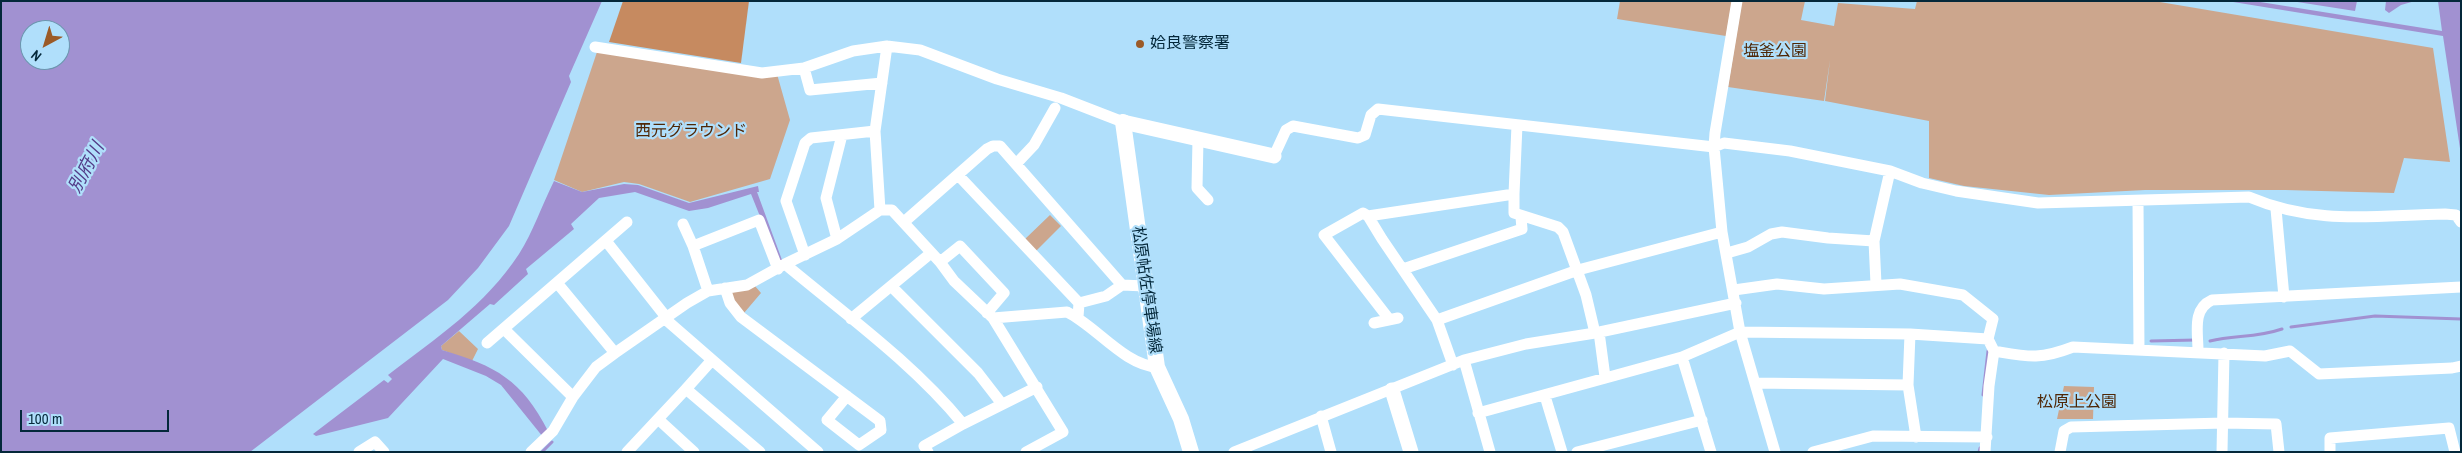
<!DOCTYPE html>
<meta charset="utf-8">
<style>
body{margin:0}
#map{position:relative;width:2462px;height:453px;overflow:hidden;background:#b0dffb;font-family:"Archivo Narrow",sans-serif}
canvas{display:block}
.frame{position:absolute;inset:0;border:2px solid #04283a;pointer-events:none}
.north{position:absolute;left:20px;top:20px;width:50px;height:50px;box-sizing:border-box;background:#b0dffb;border:1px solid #6b96ae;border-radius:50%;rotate:219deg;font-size:14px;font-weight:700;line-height:20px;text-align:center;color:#04283a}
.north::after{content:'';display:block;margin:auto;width:18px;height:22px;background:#9b5a27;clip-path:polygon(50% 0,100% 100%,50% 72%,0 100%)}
.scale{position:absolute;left:20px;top:410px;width:149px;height:22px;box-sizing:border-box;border:2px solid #04283a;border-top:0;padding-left:6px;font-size:15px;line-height:18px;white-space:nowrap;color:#04283a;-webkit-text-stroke:4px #b0dffb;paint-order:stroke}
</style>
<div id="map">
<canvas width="2462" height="453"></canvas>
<div class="frame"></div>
<div class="north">N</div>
<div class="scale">100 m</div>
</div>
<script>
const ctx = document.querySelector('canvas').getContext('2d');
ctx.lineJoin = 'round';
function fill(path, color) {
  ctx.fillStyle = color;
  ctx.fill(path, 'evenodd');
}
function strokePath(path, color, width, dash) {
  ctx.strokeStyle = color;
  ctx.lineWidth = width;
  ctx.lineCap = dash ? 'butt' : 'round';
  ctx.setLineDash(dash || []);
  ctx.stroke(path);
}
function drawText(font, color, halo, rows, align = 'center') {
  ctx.font = font + ' "Archivo Narrow","Noto Sans JP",sans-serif';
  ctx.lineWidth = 4.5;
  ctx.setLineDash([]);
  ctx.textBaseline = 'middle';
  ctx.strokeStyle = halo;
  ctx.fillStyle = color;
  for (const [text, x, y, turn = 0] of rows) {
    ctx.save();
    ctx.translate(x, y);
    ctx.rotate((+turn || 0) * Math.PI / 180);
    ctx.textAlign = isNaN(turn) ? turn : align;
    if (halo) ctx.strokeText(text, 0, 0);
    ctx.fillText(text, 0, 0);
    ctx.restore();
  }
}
fill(new Path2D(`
 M 1620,1 L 1732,1 L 1726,36 L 1617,19 Z
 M 1742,1 L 1805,1 L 1801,20 L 1834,26 L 1838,3 L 1915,9 L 1917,1 L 2154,1 L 2433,48 L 2450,162 L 2404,158 L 2394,193 L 2285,190 L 2145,190 L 2049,195 L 1964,186 L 1929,178 L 1929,121 L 1825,101 L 1830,60 L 1824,101 L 1728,87 Z
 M 597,52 L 777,74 L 790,120 L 770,179 L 690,202 L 639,184 L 624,182 L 582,192 L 554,180 Z
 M 1050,215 L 1061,226 L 1035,252 L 1024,240 Z
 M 755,286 L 761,293 L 744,313 L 731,296 L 732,291 Z
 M 459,331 L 478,349 L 472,361 L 442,350 L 441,346 Z
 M 2064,386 L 2094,387 L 2093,419 L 2057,419 Z`), '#cca68d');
fill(new Path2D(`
 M 623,1 L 749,1 L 741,63 L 609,42 Z`), '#c68a60');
fill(new Path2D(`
 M 1,1 L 602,1 L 569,76 L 571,82 L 509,226 L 478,268 L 448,300 L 250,452 L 1,452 ZM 30,30 L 60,30 L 60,60 L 30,60 Z
 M 2227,1 L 2254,1 L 2442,31 L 2438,1 L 2461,1 L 2461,155 L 2443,36 Z
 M 2291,1 L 2357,1 L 2355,11 Z
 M 2386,1 L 2415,1 L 2401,5 L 2389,13 L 2385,10 Z
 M 554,181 L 582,192 L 624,184 L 638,185 L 689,203 L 758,186 L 759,192 L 757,192 L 782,260 L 778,261 L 751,194 L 708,208 L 689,211 L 635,192 L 599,198 L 571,224 L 574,229 L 526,269 L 528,274 L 494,305 L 490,304 L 441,346 L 442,350 C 496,366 522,380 548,431 L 543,437 L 501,385 L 486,376 L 443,359 L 388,418 L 316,436 L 313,434 L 384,380 L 388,383 L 392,379 L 388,375 C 435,339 486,305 519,254 C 533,232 542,205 554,181 Z`), '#a191d1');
strokePath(new Path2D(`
 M 2291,327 L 2375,316 L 2461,319
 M 2151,341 L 2196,340
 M 2210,341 C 2235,335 2256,338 2282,329
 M 1983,395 L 1988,351
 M 542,452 L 552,442
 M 1979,452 L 1980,448`), '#a191d1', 3);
strokePath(new Path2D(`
 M 1737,1 L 1715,133 L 1714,147 L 1722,232 L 1740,332 L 1775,452
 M 595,47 L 762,73 L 804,68 L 853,51 L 887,46 L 920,50 L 997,79 L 1061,98 L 1123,122
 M 804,68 L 810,90 L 882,83
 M 1198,139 L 1197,188 L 1208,200
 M 1274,156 L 1286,130 L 1293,126 L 1358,138 L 1365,135 L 1371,115 L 1378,109 L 1714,147 L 1724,143 L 1790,151 L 1890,171 L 1922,183 L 1956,191 L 2038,203 L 2249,197 C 2317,226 2375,215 2445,214 L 2456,215 L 2461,222
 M 1017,163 L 1034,145 L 1055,108
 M 958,175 L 1079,303 L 1078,317
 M 1514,194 L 1517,125
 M 2138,201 L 2139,350
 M 2276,209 L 2284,297
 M 880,210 L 875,131 L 887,46
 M 1368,216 L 1363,213 L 1324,235 L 1389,319
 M 904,222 L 987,149 L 993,146 L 1000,146 L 1122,285 L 1145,286
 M 683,224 L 693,246
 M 837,239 L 826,198 L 842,135
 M 606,241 L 666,317
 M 1874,241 L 1890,171
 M 1727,253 L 1748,247 L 1771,234 L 1782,232 L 1828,238 L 1874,241 L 1876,284
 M 805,255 L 786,201 L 805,143 L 811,138 L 875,131
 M 940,262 L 960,246 L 1004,293 L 987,313
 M 785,264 L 837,239 L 880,210 L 892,210 L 940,262 L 954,281 L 993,318 L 1063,432 L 1026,452
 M 1403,269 L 1522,229 L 1521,217
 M 558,284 L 615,353
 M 891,286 L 978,373 L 1002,404
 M 725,288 L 730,303 L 741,317 L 880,421 L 881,430 L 859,445 L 827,420 L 847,396
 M 1734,290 L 1777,284 L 1824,289 L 1900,284 L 1963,295 L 1993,319 L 1988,339
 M 708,291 L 693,246 L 759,220 L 778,269
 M 1079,303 L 1106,296 L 1122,285
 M 664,318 L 818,452
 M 993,318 L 1067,312 C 1096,326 1124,365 1157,367
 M 851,319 L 931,253
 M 1437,320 L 1578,270 L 1722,232
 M 1374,323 L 1398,318
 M 505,330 L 573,397
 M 1599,332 L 1605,377
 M 1910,334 L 1908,385 L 1916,437
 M 487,343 L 627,222
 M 1994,351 C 2029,357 2039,360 2073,347 L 2265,356 L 2290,351 L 2319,374 L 2452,368 L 2461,366
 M 2198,351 C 2198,332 2192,309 2212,300 L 2461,287
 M 1682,357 L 1711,452
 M 1464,360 L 1490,452
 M 1453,365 L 1437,320 L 1382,239 L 1368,216 L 1514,194 L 1514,213 L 1558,227 L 1563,232 L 1586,295 L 1595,333
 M 1755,383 L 1908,385
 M 686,389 L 712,360
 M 1545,396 L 1562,452
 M 1478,413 L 1682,357 L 1740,332 L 1910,334 L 1988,339 L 1994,351 L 1989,386 L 1985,452
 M 1321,416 L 1331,452
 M 658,419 L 694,452
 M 963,424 L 1037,387
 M 359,452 L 375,442 L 384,452
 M 531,452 L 553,431 L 573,397 L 596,367 L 615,353 L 687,303 L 708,291 L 747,285 L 785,264 C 846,315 913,363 963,424 L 924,446 L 928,452
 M 627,452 L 686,389 L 760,452
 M 1234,452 L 1464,360 L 1526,344 L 1595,333 L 1736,303
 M 1577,452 L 1702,420
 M 1813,452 L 1873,436 L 1987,437
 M 2060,452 L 2064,431 L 2071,427 L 2224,423 L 2276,424 L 2279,452
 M 2222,452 L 2224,353
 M 2330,452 L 2330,438 L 2449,428 L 2455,452`), '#fff', 11);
strokePath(new Path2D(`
 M 1123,122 L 1274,156
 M 1392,390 L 1411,452`), '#fff', 15);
strokePath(new Path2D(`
 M 1123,122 L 1157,367 L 1181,419 L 1191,452`), '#fff', 16);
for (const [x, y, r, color] of [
 [1140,44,5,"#9b5a27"]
]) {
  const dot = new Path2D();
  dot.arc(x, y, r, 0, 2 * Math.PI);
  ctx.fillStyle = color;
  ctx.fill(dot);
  strokePath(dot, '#b0dffb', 2);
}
drawText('16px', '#04283a', '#b0dffb', [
 ["姶良警察署",1150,44]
], 'left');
drawText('16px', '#4f2706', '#b0dffb', [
 ["塩釜公園",1775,52],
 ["西元グラウンド",691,132],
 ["松原上公園",2077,403]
]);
drawText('16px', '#04283a', '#b0dffb', [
 ["松原帖佐停車場線",1146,290,82]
]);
drawText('italic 18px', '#533b87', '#b0dffb', [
 ["別府川",87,168,-62]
]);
</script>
